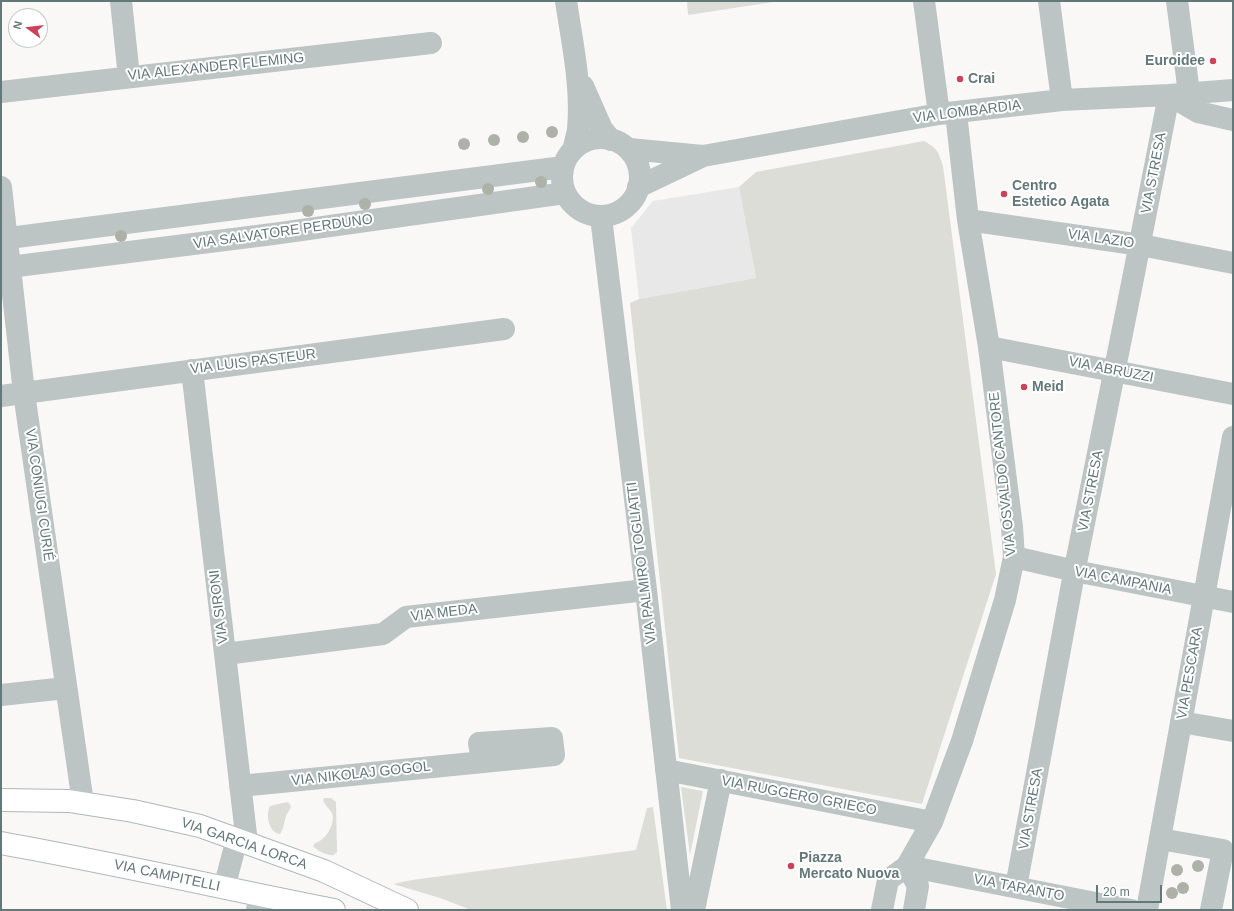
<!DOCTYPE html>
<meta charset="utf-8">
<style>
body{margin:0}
#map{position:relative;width:1234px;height:911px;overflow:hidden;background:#f9f8f7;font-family:Arial,sans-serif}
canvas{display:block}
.frame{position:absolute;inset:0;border:2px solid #637878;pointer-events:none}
.north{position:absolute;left:8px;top:8px;width:40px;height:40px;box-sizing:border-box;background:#fff;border:1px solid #c1c9c9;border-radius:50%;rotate:285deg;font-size:11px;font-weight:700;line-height:16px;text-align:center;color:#637878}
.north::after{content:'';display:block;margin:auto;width:14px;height:18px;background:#ce4259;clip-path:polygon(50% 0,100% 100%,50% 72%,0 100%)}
.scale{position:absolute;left:1096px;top:885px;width:66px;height:18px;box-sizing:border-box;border:2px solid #637878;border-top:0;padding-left:5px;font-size:12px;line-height:14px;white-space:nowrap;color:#637878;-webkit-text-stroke:3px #fff;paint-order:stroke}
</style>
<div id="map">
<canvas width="1234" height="911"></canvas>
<div class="frame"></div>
<div class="north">N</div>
<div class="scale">20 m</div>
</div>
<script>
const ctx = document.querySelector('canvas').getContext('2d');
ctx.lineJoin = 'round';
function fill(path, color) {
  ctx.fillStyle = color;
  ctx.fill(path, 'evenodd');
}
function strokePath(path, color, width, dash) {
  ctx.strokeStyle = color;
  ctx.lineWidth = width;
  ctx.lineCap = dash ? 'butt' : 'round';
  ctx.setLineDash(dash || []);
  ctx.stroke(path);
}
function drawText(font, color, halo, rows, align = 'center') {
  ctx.font = font + ' Arial,sans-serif';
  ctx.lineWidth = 4;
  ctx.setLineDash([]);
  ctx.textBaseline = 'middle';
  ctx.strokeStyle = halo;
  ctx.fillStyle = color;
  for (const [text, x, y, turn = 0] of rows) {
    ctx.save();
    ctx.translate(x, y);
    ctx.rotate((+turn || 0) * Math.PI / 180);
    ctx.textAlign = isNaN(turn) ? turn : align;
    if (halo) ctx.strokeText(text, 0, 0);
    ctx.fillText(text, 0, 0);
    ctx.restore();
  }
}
fill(new Path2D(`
 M 739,187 L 756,278 L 639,299 L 631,228 L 653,201 Z`), '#e7e8e7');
fill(new Path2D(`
 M 687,1 L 780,1 L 688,15 Z
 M 924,141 C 938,149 938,151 943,166 L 996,574 L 922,804 L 679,758 L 630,303 L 639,299 L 756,278 L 739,187 L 756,172 Z
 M 681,787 L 703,791 L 690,855 Z
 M 324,798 L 331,798 L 336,802 L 337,852 L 334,855 C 328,856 317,851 313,846 L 315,843 C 325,841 336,824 332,813 C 329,808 325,806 323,800 Z
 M 287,802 L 290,804 L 291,807 C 290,810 287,813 286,816 C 284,823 284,828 280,834 C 269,833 265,815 270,806 Z
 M 653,807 L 667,910 L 471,910 L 440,898 L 393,884 L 412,880 L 636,850 L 647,808 Z`), '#dcddd7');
const secondary = new Path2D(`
 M 1,800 L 69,801 L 133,811 L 200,826 L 324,871 L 407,910
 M 1,843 C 112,863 223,888 334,910`);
strokePath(secondary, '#afb8b9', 24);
strokePath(new Path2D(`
 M 121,1 L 129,77
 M 566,1 C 572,42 582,87 578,129 C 577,136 575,143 573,150
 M 924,1 L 939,114
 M 1049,1 L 1062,100
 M 1177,1 L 1189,93
 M 583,86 L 602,129 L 611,140
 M 1,92 L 431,43
 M562 177a39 39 0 1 1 78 0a39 39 0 1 1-78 0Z
 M 629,149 L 703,156 L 939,114 L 1062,100 L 1169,95 L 1233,90
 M 1,187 L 24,393 L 83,803
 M 638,187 L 703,156
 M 601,217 L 646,590 L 682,910
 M 968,220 L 1141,245 L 1233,263
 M 1,239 L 563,167
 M 1,268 L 273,234 L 565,193
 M 989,347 L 1233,394
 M 192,370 L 247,843
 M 1,396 L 504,329
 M 1014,557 L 1075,571 L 1233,602
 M 225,654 L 383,634 L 406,617 L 646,590
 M 1,695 L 66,688
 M 1181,722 L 1233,731
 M 666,770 L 932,822
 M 240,786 L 554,755 L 552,738 L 479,743 L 482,762
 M 1160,839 L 1223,850 L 1211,910
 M 907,866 L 1131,910
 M 907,866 L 918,886 L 914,910
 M 1016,887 C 1036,781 1055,674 1075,568 C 1106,410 1139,253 1169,95 L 1198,112 L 1233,120
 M 224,888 L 237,839
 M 257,910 L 260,896
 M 694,910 L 721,780
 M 882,910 L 888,880 L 907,866 L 932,822 L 962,741 L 1005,600 L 1014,557 L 1012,527 L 989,347 L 968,220 L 956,113
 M 1147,910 L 1233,437`), '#bcc4c4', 22);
strokePath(secondary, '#fff', 22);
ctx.fillStyle = '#aeb1a7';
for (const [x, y] of [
 [552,132],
 [523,137],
 [494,140],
 [464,144],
 [541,182],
 [488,189],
 [365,204],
 [308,211],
 [121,236],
 [1198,866],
 [1177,870],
 [1183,888],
 [1172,893]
]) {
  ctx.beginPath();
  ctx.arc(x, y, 6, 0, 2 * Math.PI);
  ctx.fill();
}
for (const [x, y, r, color] of [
 [1213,61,4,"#ce4259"],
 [960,79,4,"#ce4259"],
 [1004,194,4,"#ce4259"],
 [1024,387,4,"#ce4259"],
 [791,866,4,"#ce4259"]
]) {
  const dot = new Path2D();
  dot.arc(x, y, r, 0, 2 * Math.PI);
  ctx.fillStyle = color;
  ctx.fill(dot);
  strokePath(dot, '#fff', 1.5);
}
drawText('bold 14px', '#637878', '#fff', [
 ["Euroidee",1205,61,"right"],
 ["Crai",968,79],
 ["Centro",1012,186],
 ["Estetico Agata",1012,202],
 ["Meid",1032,387],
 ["Piazza",799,858],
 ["Mercato Nuova",799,874]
], 'left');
drawText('14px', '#637878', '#fff', [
 ["VIA ALEXANDER FLEMING",216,67,-6],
 ["VIA LOMBARDIA",967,112,-7],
 ["VIA STRESA",1154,173,-79],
 ["VIA SALVATORE PERDUNO",283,232,-8],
 ["VIA LAZIO",1101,239,8],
 ["VIA LUIS PASTEUR",253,362,-7],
 ["VIA ABRUZZI",1111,370,11],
 ["VIA OSVALDO CANTORE",1003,474,-96],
 ["VIA STRESA",1091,491,-79],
 ["VIA CONIUGI CURIÉ",39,495,82],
 ["VIA PALMIRO TOGLIATTI",642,563,-97],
 ["VIA CAMPANIA",1123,581,11],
 ["VIA SIRONI",219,607,-97],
 ["VIA MEDA",444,613,-7],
 ["VIA PESCARA",1190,673,-80],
 ["VIA NIKOLAJ GOGOL",361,774,-6],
 ["VIA RUGGERO GRIECO",799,796,11],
 ["VIA STRESA",1031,809,-80],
 ["VIA GARCIA LORCA",244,844,19],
 ["VIA CAMPITELLI",167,876,12],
 ["VIA TARANTO",1019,888,11]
]);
</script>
